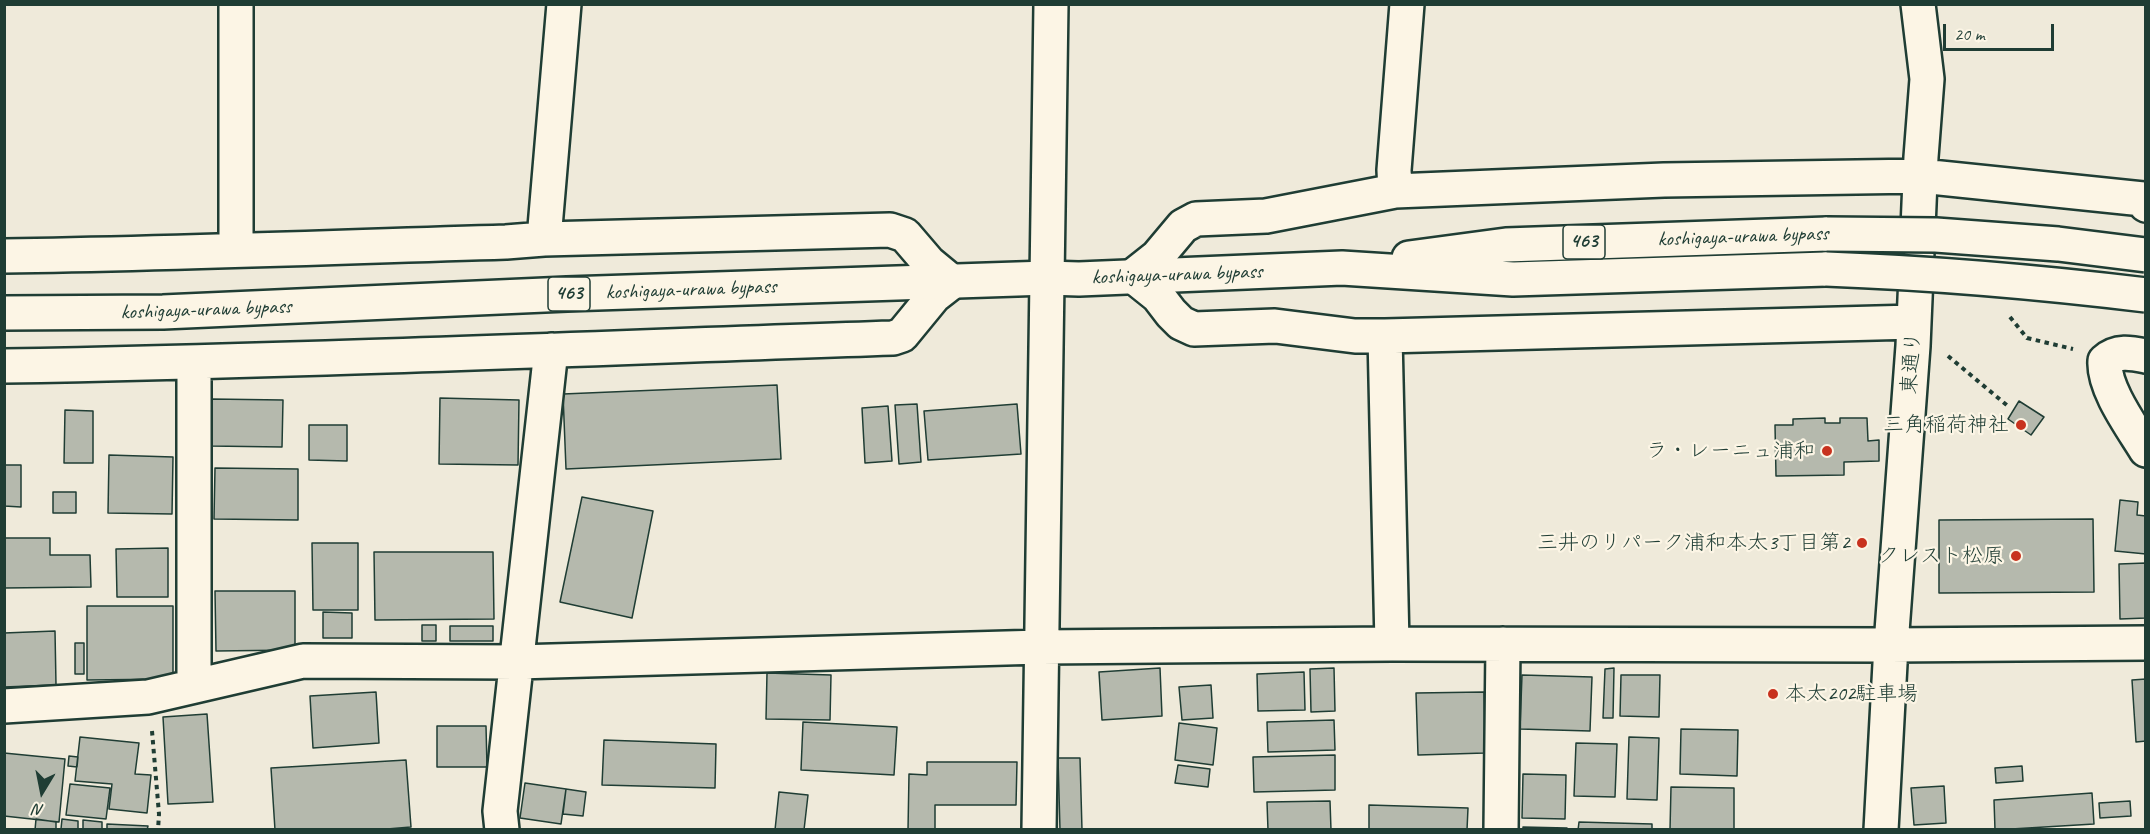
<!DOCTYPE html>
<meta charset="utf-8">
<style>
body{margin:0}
#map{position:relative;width:2150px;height:834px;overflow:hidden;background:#efeada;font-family:Caveat,sans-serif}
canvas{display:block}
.frame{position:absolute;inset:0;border:6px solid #1f3d34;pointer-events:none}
.north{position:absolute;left:12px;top:762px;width:60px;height:60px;-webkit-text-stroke:4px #fcf5e5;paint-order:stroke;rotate:190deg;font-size:16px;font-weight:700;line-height:24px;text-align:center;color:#1f3d34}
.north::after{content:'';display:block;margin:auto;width:21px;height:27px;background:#1f3d34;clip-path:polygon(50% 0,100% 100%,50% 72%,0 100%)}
.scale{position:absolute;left:1943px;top:24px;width:111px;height:27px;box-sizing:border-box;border:3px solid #1f3d34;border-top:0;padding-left:8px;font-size:18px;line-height:21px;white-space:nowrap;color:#1f3d34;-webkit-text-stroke:4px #fcf5e5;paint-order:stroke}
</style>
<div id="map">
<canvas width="2150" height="834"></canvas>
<div class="frame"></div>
<div class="north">N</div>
<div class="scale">20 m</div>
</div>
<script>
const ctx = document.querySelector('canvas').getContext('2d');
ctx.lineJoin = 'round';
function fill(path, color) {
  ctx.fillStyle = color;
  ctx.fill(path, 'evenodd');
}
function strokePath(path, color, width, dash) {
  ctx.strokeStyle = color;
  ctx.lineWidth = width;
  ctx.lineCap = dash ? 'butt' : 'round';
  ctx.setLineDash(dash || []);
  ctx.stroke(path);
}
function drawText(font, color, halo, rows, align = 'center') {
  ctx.font = font + ' Caveat,"Klee One",sans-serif';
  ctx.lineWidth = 4.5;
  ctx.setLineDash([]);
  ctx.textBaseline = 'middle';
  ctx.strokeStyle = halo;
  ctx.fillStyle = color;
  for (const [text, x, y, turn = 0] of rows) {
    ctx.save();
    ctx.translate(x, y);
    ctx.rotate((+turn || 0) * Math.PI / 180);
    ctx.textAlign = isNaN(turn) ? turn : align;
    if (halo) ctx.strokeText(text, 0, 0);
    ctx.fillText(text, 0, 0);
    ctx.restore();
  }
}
const building = new Path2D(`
 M 777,385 L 781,459 L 566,469 L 563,394 Z
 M 440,398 L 519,400 L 518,465 L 439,464 Z
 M 211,399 L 283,400 L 282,447 L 210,446 Z
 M 2019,401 L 2044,417 L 2031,435 L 2008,419 Z
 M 917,404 L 921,462 L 899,464 L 895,405 Z
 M 1017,404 L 1021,454 L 928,460 L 924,411 Z
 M 888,406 L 892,461 L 865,463 L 862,408 Z
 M 65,410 L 93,411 L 93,463 L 64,463 Z
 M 1825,418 L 1825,423 L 1840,423 L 1840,418 L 1867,418 L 1868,441 L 1879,440 L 1879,461 L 1844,462 L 1844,475 L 1776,476 L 1775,425 L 1793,425 L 1793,419 Z
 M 309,425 L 347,425 L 347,461 L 309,460 Z
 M 109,455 L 173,457 L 172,514 L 108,513 Z
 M 4,465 L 21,465 L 21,507 L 4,506 Z
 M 215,468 L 298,469 L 298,520 L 214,519 Z
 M 53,492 L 76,492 L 76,513 L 53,513 Z
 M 582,497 L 653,511 L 632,618 L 560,602 Z
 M 2120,500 L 2138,502 L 2137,515 L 2146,516 L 2146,554 L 2115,551 Z
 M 2093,519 L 2094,592 L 1939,593 L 1939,520 Z
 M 4,538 L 50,538 L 50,555 L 90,555 L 91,587 L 4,588 Z
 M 312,543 L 358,543 L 358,610 L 313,610 Z
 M 168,548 L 168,597 L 117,597 L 116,549 Z
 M 374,552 L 493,552 L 494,619 L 375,620 Z
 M 2146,563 L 2146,618 L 2120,619 L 2119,564 Z
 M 215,591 L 295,591 L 295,650 L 216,651 Z
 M 87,606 L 173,606 L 173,679 L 87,680 Z
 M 323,612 L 352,613 L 352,638 L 323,638 Z
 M 422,625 L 436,625 L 436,641 L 422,641 Z
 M 450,626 L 493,626 L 493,641 L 450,641 Z
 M 55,631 L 56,685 L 4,687 L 4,633 Z
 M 75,643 L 84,643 L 84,674 L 75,674 Z
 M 1160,668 L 1162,716 L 1102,720 L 1099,672 Z
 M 1334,668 L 1335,711 L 1311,712 L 1310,669 Z
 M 1614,668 L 1613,718 L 1603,718 L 1605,669 Z
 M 1304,672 L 1305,710 L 1258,711 L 1257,674 Z
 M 767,673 L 831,675 L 830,720 L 766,719 Z
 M 1522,675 L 1592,677 L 1590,731 L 1520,729 Z
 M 1621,675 L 1660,675 L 1659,717 L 1620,716 Z
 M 2146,679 L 2146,741 L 2136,742 L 2132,680 Z
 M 1211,685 L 1213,718 L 1182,720 L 1179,687 Z
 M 376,692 L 379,743 L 313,748 L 310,696 Z
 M 1484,692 L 1485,753 L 1418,755 L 1416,693 Z
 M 207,714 L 213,802 L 168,804 L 163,717 Z
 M 1334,720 L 1335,750 L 1268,752 L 1267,722 Z
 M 803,722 L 897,727 L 894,775 L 801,770 Z
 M 1179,723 L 1217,728 L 1213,765 L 1175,760 Z
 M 437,726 L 486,726 L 487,767 L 437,767 Z
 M 1681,729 L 1738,730 L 1737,776 L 1680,774 Z
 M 80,737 L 139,743 L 135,774 L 151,775 L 147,813 L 109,809 L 112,784 L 75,781 Z
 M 1629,737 L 1659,738 L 1657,800 L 1627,799 Z
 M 604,740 L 716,744 L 715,788 L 602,785 Z
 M 1576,743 L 1617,744 L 1615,797 L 1574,796 Z
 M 4,753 L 65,759 L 59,822 L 4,816 Z
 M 1335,755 L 1335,790 L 1254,792 L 1253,757 Z
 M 69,756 L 78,757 L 77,767 L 68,766 Z
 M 1058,758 L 1080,758 L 1082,830 L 1060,830 Z
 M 406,760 L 411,827 L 375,830 L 275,830 L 271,768 Z
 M 927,762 L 1017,762 L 1016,805 L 935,805 L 935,830 L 908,830 L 909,774 L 927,775 Z
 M 1178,765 L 1210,769 L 1208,787 L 1175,783 Z
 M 2022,766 L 2023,781 L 1996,783 L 1995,768 Z
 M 1523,774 L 1566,775 L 1565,819 L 1522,818 Z
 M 525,783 L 566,789 L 561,824 L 520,818 Z
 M 70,784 L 110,788 L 106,819 L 66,815 Z
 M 1944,786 L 1946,823 L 1914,825 L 1911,788 Z
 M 1671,787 L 1734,788 L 1734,830 L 1670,830 Z
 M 566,789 L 586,792 L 583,816 L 563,814 Z
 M 779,792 L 808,795 L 804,830 L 775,830 Z
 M 2092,793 L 2094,824 L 1995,830 L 1994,800 Z
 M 1330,801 L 1331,830 L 1268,830 L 1267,802 Z
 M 2130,801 L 2131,816 L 2100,818 L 2099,803 Z
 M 1369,805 L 1468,808 L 1467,830 L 1369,830 Z
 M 36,819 L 56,822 L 56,830 L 35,830 Z
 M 62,819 L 78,821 L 78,830 L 61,829 Z
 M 83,820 L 102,822 L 102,830 L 83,830 Z
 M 1579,822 L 1652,824 L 1652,830 L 1578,830 Z
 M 107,824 L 148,826 L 147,830 L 107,830 Z
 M 1523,827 L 1567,828 L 1567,830 L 1523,830 Z`);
fill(building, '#b5b9ad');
strokePath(building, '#1f3d34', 1.5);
const minor = new Path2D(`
 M 1395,191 L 1394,170 L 1407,4
 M 544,239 L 564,4
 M 236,249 L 236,4
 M 4,256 C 172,254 339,247 506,242 L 544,239 L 890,230 L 905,235 L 929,263 L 952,282 L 934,296 L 902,335 L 893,338 C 596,348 301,361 4,366
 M 1914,322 L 1385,336 L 1355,336 L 1275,326 L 1194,329 L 1181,323 L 1171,313 L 1158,296 L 1133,276 L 1157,257 L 1183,226 L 1196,219 L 1266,216 L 1395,191 L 1664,180 L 1921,176 L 2143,199 L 2146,205
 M 1385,336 L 1392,644
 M 2146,356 C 2131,353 2117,350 2105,361 C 2103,388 2132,427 2146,450
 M 194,363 L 194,686
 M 4,706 L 148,697 L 303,661 L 517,662 L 1041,647 L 1392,644 L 1891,645 L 2146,643
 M 502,830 L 500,811 L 551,350
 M 1039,830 L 1051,4
 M 1501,830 L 1503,644
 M 1881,830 L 1891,645 L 1913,346 L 1921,157 L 1927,79 L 1918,4`);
const highway = new Path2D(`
 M 1409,258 L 1506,245 L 1827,234
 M 4,313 L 163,312 L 567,294 L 1047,278 L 1079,279 L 1342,268 L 1513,279 L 1826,269`);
strokePath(minor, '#1f3d34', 38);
strokePath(highway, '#1f3d34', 38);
strokePath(new Path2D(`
 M 2010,317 L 2027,338 L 2073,349
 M 1948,356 L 2009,407
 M 152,731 L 159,814 L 158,830`), '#1f3d34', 4, [4.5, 4.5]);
strokePath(minor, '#fcf5e5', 33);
strokePath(highway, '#fcf5e5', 33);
const highwayBridge = new Path2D(`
 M 1827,234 L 1936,235 L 2058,244 L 2146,255
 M 1826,269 C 1933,273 2039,282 2146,295`);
strokePath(highwayBridge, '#1f3d34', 38, []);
strokePath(highwayBridge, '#fcf5e5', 33);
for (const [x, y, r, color] of [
 [2021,425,6,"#c8321e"],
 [1827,451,6,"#c8321e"],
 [1862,543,6,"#c8321e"],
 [2016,556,6,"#c8321e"],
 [1773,694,6,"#c8321e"]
]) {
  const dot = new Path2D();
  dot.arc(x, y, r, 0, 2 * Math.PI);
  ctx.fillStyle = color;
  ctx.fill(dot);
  strokePath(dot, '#fcf5e5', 2);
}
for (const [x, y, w] of [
 [1584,242,42],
 [569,294,42]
]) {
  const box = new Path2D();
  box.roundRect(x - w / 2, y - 17, w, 34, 4.5);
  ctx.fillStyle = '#fcf5e5';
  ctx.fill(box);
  strokePath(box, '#1f3d34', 1.5);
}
drawText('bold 20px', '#1f3d34', null, [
 ["463",1584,242],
 ["463",569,294]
]);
drawText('21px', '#1f3d34', '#fcf5e5', [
 ["koshigaya-urawa bypass",1743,237,-2],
 ["koshigaya-urawa bypass",1177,275,-2],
 ["koshigaya-urawa bypass",691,290,-2],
 ["koshigaya-urawa bypass",206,310,-2],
 ["東通り",1912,363,-86]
]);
drawText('21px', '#1f3d34', '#fcf5e5', [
 ["三角稲荷神社",2009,425],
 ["ラ・レーニュ浦和",1815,451],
 ["三井のリパーク浦和本太3丁目第2",1850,543],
 ["クレスト松原",2004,556],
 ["本太202駐車場",1785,694,"left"]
], 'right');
</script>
